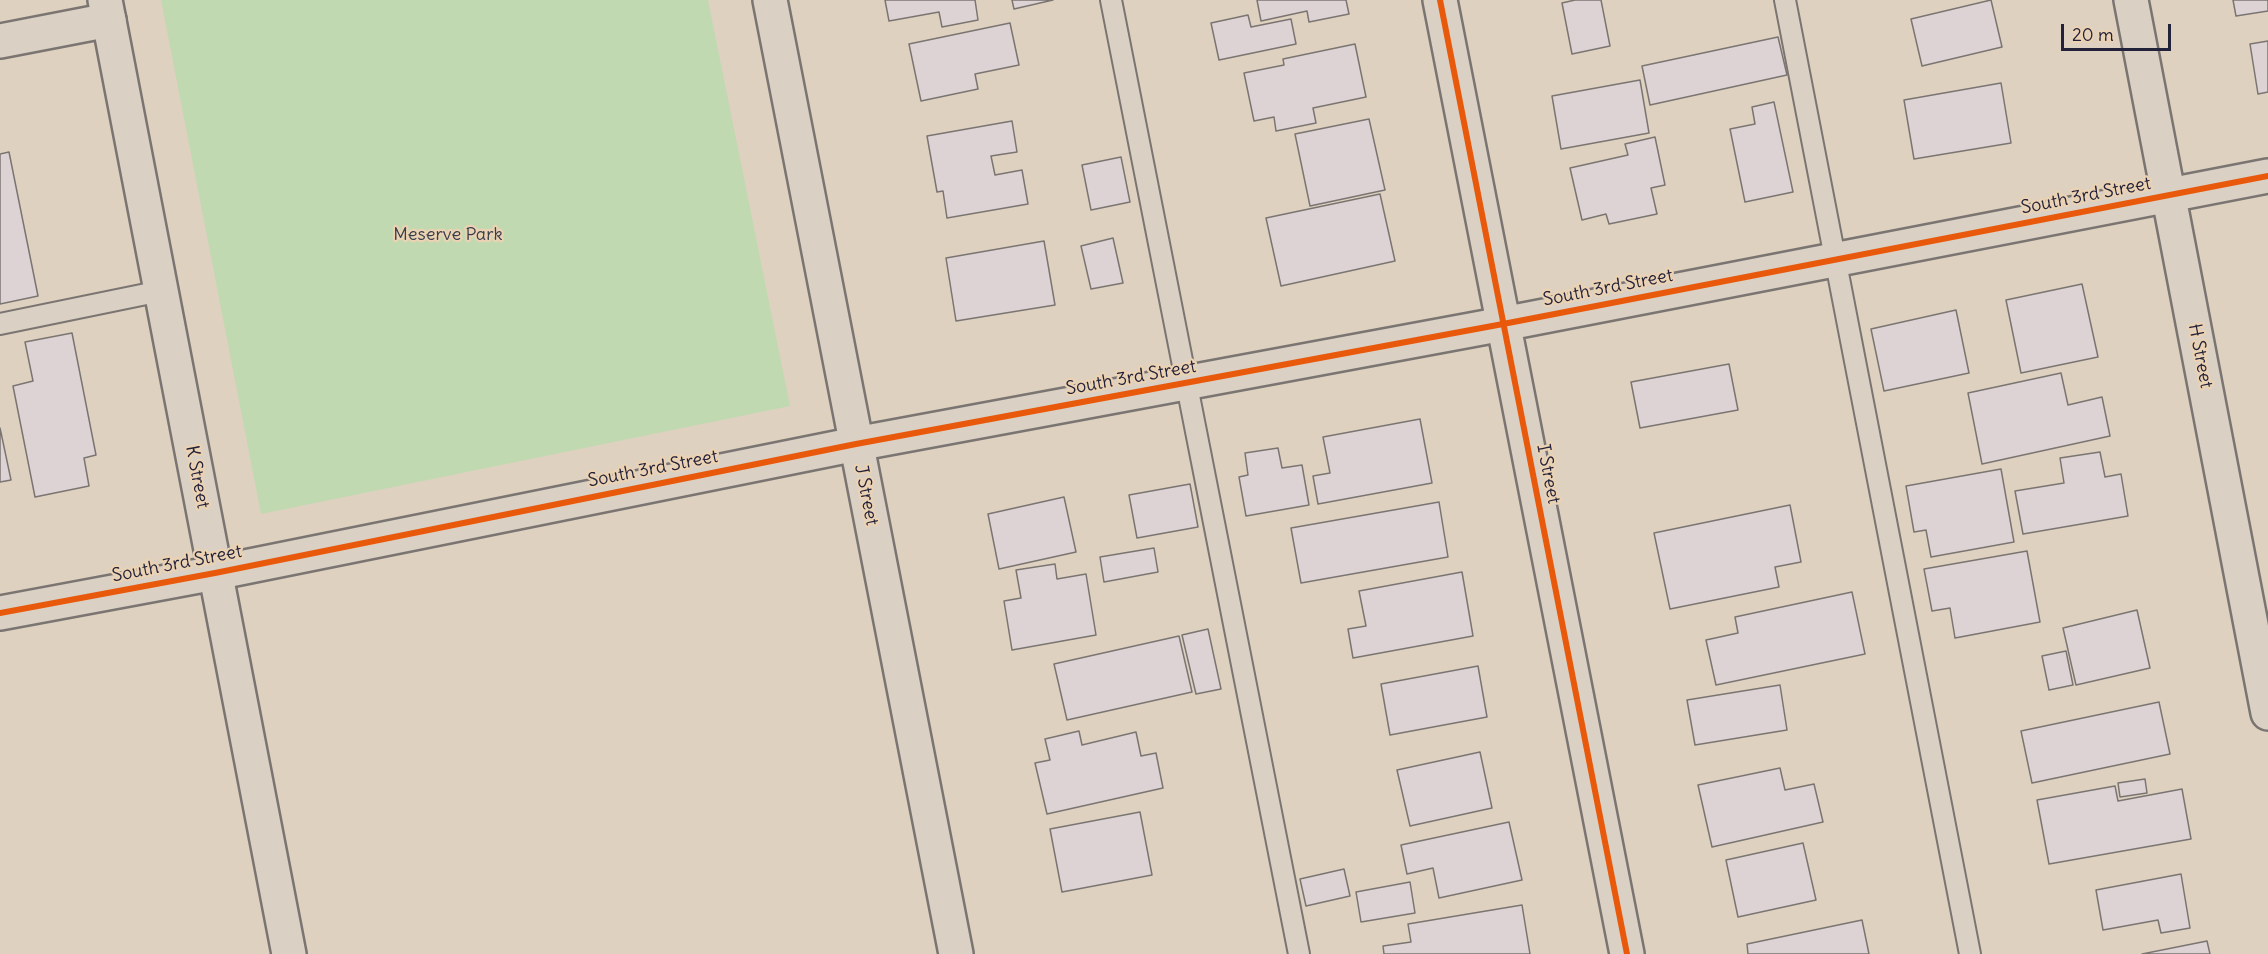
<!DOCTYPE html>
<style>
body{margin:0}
#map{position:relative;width:2268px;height:954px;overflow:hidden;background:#ded1c0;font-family:Delius,sans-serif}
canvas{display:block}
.scale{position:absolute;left:2061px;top:24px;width:110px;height:27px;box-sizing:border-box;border:3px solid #22223b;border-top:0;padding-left:8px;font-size:18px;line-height:21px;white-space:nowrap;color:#22223b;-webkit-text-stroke:4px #ebd2b3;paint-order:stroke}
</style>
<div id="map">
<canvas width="2268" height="954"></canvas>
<div class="scale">20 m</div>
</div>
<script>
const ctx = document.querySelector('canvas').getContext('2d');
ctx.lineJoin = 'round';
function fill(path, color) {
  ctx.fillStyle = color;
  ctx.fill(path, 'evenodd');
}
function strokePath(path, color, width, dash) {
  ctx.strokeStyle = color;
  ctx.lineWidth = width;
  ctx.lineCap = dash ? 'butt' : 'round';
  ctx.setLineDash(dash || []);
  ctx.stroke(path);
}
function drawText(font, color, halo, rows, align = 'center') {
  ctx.font = font + ' Delius,sans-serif';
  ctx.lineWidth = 4.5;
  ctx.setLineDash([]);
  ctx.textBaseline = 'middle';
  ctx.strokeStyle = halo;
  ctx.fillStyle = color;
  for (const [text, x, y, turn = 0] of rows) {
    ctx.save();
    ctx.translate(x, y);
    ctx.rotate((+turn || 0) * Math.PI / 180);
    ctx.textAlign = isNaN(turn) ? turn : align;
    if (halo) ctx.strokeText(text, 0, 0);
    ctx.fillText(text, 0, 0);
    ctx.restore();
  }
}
fill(new Path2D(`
 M 161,0 L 708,0 L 790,406 L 261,514 Z`), '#c1d9b0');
const building = new Path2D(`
 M 885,0 L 975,0 L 978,20 L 942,27 L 939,12 L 889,21 Z
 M 1012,0 L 1053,0 L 1014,9 Z
 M 1257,0 L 1346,0 L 1349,14 L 1309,22 L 1307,11 L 1261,21 Z
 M 1575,0 L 1601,0 L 1610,46 L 1572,54 L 1562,3 Z
 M 1991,0 L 2002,47 L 1922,66 L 1911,19 Z
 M 2233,0 L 2268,0 L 2268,11 L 2236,16 Z
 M 1248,15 L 1251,27 L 1291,19 L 1296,44 L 1219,60 L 1211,23 Z
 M 1010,23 L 1019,65 L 975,74 L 978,89 L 921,101 L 909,44 Z
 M 1778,37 L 1787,75 L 1650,105 L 1642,66 Z
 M 2268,41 L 2268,92 L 2258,94 L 2250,44 Z
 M 1355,44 L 1366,97 L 1313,108 L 1316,123 L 1276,131 L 1274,117 L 1254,121 L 1244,73 L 1284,65 L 1283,59 Z
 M 1640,80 L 1649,133 L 1561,149 L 1552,96 Z
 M 2001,83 L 2011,143 L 1914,159 L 1904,100 Z
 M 1774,102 L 1793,192 L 1745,202 L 1730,129 L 1755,124 L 1752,107 Z
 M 1369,119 L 1385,190 L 1310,206 L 1295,134 Z
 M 1012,121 L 1017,152 L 991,156 L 995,175 L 1022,170 L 1028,204 L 947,218 L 943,191 L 937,192 L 927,136 Z
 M 1655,137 L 1665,185 L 1651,188 L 1657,214 L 1609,224 L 1606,214 L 1582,220 L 1570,168 L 1628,155 L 1625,144 Z
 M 9,152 L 38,296 L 0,304 L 0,154 Z
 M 1121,157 L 1130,202 L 1091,210 L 1082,165 Z
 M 1380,194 L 1395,261 L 1281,286 L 1266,218 Z
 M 1113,238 L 1123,283 L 1091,289 L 1081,246 Z
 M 1044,241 L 1055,305 L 956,321 L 946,258 Z
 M 2082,284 L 2098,357 L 2021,373 L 2006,300 Z
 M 1956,310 L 1969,373 L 1884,391 L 1871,329 Z
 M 72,333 L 96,455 L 84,458 L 89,486 L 35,497 L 13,386 L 33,381 L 25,342 Z
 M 1729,364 L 1738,410 L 1640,428 L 1631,382 Z
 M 2061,373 L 2068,405 L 2102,397 L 2110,436 L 1982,464 L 1968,393 Z
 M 1420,419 L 1432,483 L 1318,504 L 1313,476 L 1330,473 L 1323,437 Z
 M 0,428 L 11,480 L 0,482 Z
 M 1278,448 L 1282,468 L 1302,465 L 1309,505 L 1246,516 L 1239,477 L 1248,475 L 1245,453 Z
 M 2100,452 L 2105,477 L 2121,474 L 2128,516 L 2023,534 L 2015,491 L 2064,483 L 2060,458 Z
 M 2001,469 L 2014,542 L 1931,557 L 1926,530 L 1914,532 L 1906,486 Z
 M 1190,484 L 1198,527 L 1137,538 L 1129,495 Z
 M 1064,497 L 1076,552 L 999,569 L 988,514 Z
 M 1439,502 L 1448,557 L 1301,583 L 1291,528 Z
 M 1790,505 L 1801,562 L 1775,567 L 1779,587 L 1670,609 L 1654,533 Z
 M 1154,548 L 1158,572 L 1104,582 L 1100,557 Z
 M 2027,551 L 2040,622 L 1955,638 L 1950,608 L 1932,611 L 1924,569 Z
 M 1055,564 L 1057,579 L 1086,574 L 1096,635 L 1012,650 L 1004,601 L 1021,598 L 1016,570 Z
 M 1462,572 L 1473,636 L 1353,658 L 1348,629 L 1366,626 L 1359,591 Z
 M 1852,592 L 1865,654 L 1716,685 L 1706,640 L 1738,633 L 1735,617 Z
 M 2137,610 L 2150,668 L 2076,685 L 2063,628 Z
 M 1208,629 L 1221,689 L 1196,694 L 1182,635 Z
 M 1179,636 L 1192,692 L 1067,720 L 1054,664 Z
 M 2066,651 L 2073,685 L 2049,690 L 2042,656 Z
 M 1478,666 L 1487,717 L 1390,735 L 1381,684 Z
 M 1780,685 L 1787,730 L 1695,745 L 1687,700 Z
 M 2159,702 L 2170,754 L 2032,783 L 2021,731 Z
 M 1079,731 L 1082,745 L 1136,732 L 1141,756 L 1156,753 L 1163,788 L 1047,814 L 1035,763 L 1050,760 L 1045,739 Z
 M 1480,752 L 1492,808 L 1410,826 L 1397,770 Z
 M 1780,768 L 1785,790 L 1814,784 L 1823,822 L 1712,847 L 1698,785 Z
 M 2145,779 L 2147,793 L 2120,797 L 2118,783 Z
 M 2115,786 L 2118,801 L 2182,789 L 2191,839 L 2049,864 L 2037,800 Z
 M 1140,812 L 1152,875 L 1062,892 L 1050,829 Z
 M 1509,822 L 1522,880 L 1439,898 L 1433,868 L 1407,874 L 1401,845 Z
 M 1803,843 L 1816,900 L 1738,917 L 1726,860 Z
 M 1344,869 L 1350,896 L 1306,906 L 1300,879 Z
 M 2181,874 L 2190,928 L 2161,933 L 2158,920 L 2103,930 L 2096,890 Z
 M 1410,882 L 1415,913 L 1361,922 L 1356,892 Z
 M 1522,905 L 1530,954 L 1384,954 L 1383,946 L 1411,942 L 1408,924 Z
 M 1862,920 L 1869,954 L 1748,954 L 1747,944 Z
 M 2207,941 L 2210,954 L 2142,954 Z`);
fill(building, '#ddd3d4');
strokePath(building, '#7b7572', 1.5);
const service = new Path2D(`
 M 1111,0 L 1299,954
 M 1785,0 L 1970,954
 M 0,324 L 161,291`);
const minor = new Path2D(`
 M 770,0 L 956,954
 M 1440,0 L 1627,954
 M 2131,0 L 2268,713
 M 0,41 L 109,20
 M 0,613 L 215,573 L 856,444 L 1503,324 L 2268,176`);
const tertiary = new Path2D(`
 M 105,0 L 289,954`);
strokePath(service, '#7b7572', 24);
strokePath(minor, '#7b7572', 38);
strokePath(tertiary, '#7b7572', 38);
strokePath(service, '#dad0c4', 20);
strokePath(minor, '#dad0c4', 33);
strokePath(tertiary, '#dad0c4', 33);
strokePath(new Path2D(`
 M 1440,0 L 1627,954
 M 0,613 L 215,573 L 856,444 L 1503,324 L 2268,176`), '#e8590c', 6);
drawText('18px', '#22223b', '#ebd2b3', [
 ["South 3rd Street",2086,196,-11],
 ["South 3rd Street",1608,288,-11],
 ["H Street",2200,356,79],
 ["South 3rd Street",1131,378,-10],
 ["South 3rd Street",653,469,-11],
 ["I Street",1548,474,79],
 ["K Street",197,477,79],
 ["J Street",866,495,79],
 ["South 3rd Street",177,564,-11]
]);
drawText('18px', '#363e4b', '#ebd2b3', [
 ["Meserve Park",448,235]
]);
</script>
